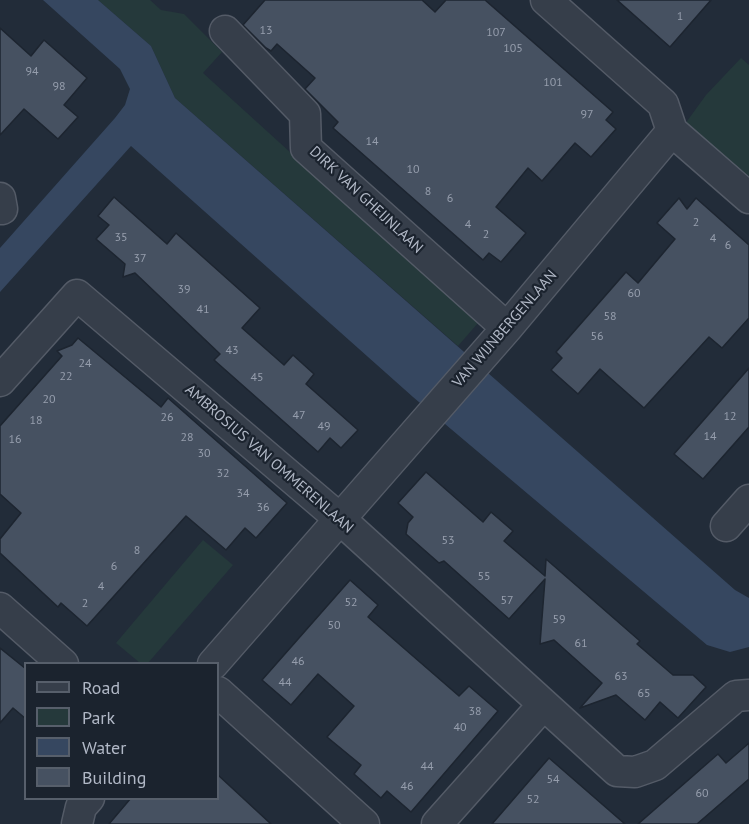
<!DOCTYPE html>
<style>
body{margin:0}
#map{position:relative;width:749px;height:824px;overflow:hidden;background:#222c39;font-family:"PT Sans",sans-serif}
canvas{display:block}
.legend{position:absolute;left:24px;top:662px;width:195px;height:138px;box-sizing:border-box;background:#1b232e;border:2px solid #575f6b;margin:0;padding:8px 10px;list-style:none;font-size:18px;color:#b1b8c6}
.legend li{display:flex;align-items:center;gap:12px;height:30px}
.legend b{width:30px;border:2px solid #575f6b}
</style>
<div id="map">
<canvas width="749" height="824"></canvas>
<ul class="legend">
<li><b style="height:8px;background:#363e4a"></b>Road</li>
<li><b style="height:16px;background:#25393b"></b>Park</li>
<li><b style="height:16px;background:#364760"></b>Water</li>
<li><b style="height:16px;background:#465161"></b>Building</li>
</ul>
</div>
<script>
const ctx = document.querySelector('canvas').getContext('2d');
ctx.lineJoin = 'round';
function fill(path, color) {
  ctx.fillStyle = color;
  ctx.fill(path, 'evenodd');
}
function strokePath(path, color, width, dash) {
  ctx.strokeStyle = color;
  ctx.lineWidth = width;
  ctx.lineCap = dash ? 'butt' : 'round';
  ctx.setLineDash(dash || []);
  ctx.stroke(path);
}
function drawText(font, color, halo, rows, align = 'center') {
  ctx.font = font + ' "PT Sans",sans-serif';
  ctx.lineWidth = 4.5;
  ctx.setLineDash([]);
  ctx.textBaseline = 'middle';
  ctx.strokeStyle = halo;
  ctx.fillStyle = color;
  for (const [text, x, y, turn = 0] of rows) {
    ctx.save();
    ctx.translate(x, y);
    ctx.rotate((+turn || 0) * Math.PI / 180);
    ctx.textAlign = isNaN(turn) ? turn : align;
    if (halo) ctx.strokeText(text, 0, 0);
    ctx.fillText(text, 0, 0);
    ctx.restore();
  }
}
fill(new Path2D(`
 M 98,0 L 150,0 L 161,10 L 184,14 L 222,52 L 203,73 L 478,323 L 458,346 L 175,98 L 151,46 Z
 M 741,58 L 749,65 L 749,180 L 685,124 L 706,95 Z
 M 203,540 L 233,565 L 148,663 L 140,663 L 116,643 Z`), '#25393b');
fill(new Path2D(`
 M 43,0 L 98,0 L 151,46 L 175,98 L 735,590 L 749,598 L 749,647 L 730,652 L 707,645 L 413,397 L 131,146 L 0,292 L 0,248 L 115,118 L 125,105 L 130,89 L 120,69 Z`), '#364760');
const building = new Path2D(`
 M 265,0 L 422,0 L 435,12 L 446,0 L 485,0 L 613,112 L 606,120 L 616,129 L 591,157 L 575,143 L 542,181 L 528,168 L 496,207 L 526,233 L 501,262 L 489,253 L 483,260 L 333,128 L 338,122 L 305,89 L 315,78 L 277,44 L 271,51 L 266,48 L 243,25 Z
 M 617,0 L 711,0 L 670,47 Z
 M 0,28 L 31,56 L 44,40 L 87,78 L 64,105 L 78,117 L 58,139 L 24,109 L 0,135 Z
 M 114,197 L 167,244 L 176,233 L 260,308 L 242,328 L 284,365 L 293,355 L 314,374 L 306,384 L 358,430 L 341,448 L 330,438 L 318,452 L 214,360 L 220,354 L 135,273 L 123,277 L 125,264 L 96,239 L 109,225 L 98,216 Z
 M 679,198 L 687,209 L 696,198 L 749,245 L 749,318 L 722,348 L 709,337 L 644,408 L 600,369 L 578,394 L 551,370 L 562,358 L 556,352 L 626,272 L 638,283 L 675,239 L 657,223 Z
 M 78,338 L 161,407 L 168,398 L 287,503 L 256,538 L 245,528 L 226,550 L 186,516 L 87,626 L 61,603 L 58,607 L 0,553 L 0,539 L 21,513 L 0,494 L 0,426 L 62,356 L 57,351 L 72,345 Z
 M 749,368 L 749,427 L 703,479 L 674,454 Z
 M 426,472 L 483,522 L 491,512 L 513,531 L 504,541 L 545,576 L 546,559 L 640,641 L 637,644 L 673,675 L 693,675 L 706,687 L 678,718 L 660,702 L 645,720 L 616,695 L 580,708 L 602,683 L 554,640 L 540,644 L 545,579 L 509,619 L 444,561 L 439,563 L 406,534 L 408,523 L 413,517 L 398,503 Z
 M 350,580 L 378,605 L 368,617 L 459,696 L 469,686 L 498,711 L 411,812 L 387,791 L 381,798 L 354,774 L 361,765 L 327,737 L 354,706 L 318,674 L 291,705 L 262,680 Z
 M 0,648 L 26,669 L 26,719 L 13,708 L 0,723 Z
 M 749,743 L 749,779 L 697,824 L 638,824 L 718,754 L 726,763 Z
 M 549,758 L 625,824 L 492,824 Z
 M 218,775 L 271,824 L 109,824 L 131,798 L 218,798 Z`);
fill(building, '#465161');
strokePath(building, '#1d2530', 1.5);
const minor = new Path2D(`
 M 225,31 L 305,114 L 306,148 L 507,328
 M 672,131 L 749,198
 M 0,198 L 2,209
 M 0,381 L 77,295 L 340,519 L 617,771 L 635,772 L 655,765 L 736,696 L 749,695
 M 726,526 L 749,500
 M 0,608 L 63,664
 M 213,664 L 507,328 L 672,131 L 663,104 L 546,0
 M 218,692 L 364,824
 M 77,824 L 81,807 L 89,798
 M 437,824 L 543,705`);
strokePath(minor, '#545b67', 33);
strokePath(minor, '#363e4a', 30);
drawText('12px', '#969ead', null, [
 ["1",680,17],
 ["13",266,31],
 ["107",496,33],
 ["105",513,49],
 ["94",32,72],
 ["101",553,83],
 ["98",59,87],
 ["97",587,115],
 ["14",372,142],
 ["10",413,170],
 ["8",428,192],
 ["6",450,199],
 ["2",696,223],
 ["4",468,225],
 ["2",486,235],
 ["35",121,238],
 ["4",713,239],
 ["6",728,246],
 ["37",140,259],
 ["39",184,290],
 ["60",634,294],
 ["41",203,310],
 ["58",610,317],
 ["56",597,337],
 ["43",232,351],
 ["24",85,364],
 ["22",66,377],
 ["45",257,378],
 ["20",49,400],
 ["47",299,416],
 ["12",730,417],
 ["26",167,418],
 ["18",36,421],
 ["49",324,427],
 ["14",710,437],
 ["28",187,438],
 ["16",15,440],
 ["30",204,454],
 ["32",223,474],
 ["34",243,494],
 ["36",263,508],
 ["53",448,541],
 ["8",137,551],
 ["6",114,567],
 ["55",484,577],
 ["4",101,587],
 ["57",507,601],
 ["52",351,603],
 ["2",85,604],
 ["59",559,620],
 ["50",334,626],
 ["61",581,644],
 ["46",298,662],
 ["63",621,677],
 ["44",285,683],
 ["65",644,694],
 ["38",475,712],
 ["40",460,728],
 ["44",427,767],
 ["54",553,780],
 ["46",407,787],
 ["60",702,794],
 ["52",533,800]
]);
drawText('15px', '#b1b8c6', '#1b232e', [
 ["DIRK VAN GHEIJNLAAN",366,200,43],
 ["VAN WIJNBERGENLAAN",505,329,-49],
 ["AMBROSIUS VAN OMMERENLAAN",269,459,41]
]);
</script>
